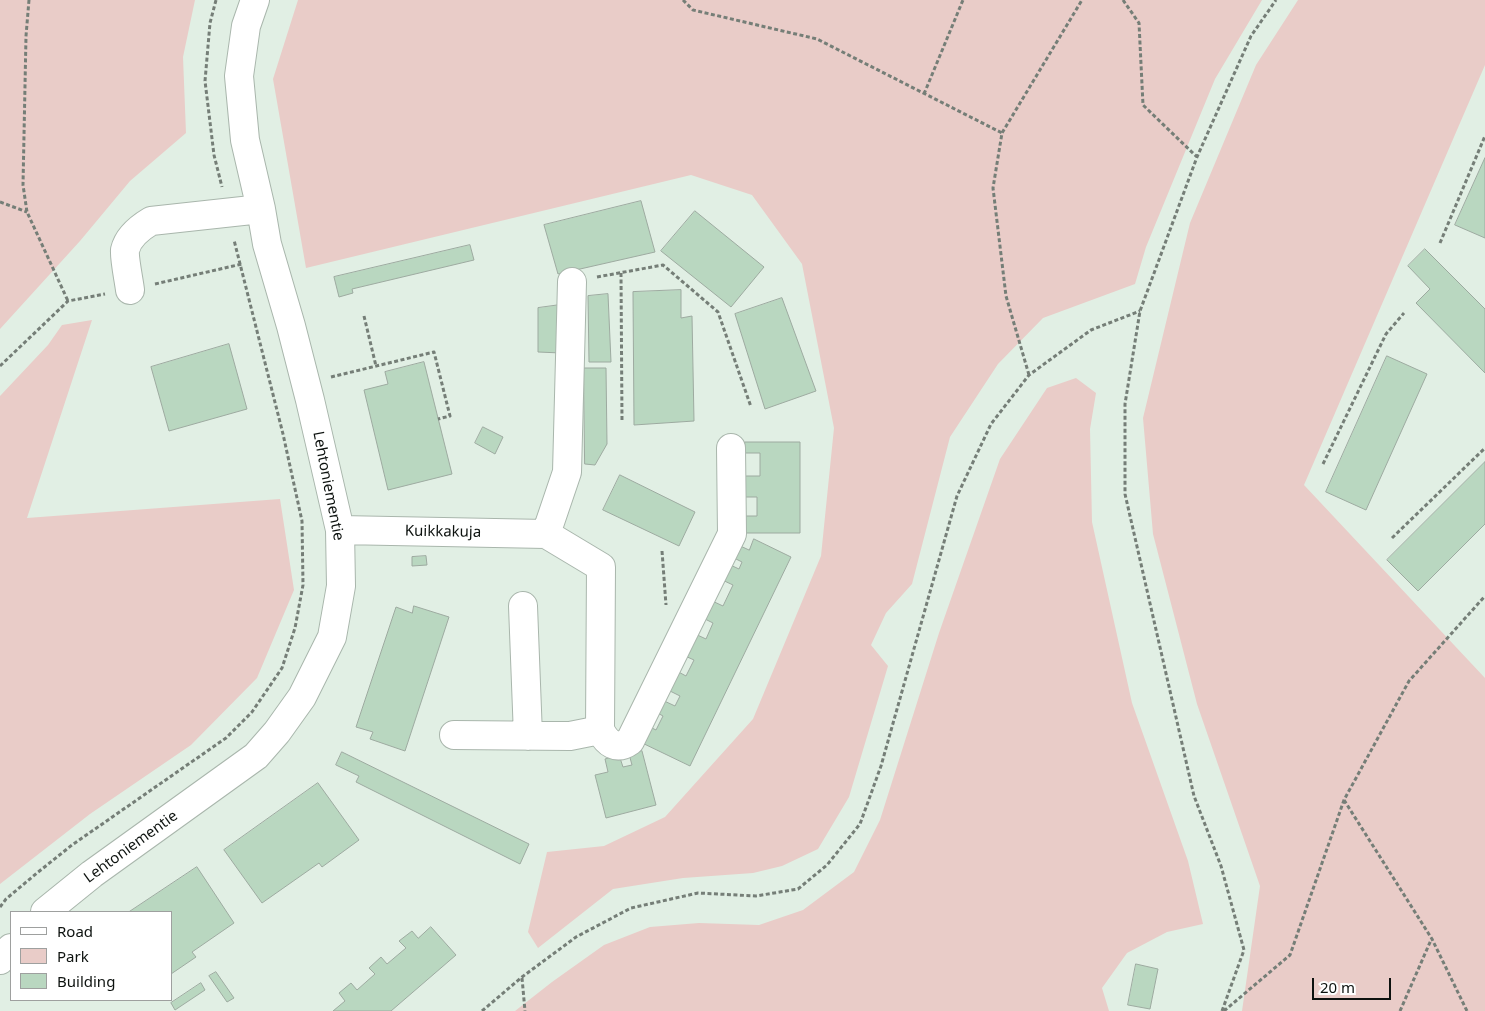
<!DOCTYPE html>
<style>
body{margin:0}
#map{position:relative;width:1485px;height:1011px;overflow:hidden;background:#e1efe4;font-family:"Noto Sans",sans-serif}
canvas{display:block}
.legend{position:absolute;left:10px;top:911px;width:162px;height:90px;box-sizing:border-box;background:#fff;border:1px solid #9ea09f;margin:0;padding:6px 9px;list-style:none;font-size:15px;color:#0d120f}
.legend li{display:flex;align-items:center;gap:10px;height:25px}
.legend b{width:25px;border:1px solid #9ea09f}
.scale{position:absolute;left:1312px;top:978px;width:79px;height:22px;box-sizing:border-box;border:2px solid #0d120f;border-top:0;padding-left:6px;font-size:15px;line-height:18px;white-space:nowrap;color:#0d120f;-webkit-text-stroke:4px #fff;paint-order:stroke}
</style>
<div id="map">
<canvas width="1485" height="1011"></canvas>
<ul class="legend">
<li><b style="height:6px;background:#fff"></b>Road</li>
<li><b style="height:14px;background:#e9ccc8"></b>Park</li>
<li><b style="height:14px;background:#b9d7c0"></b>Building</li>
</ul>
<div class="scale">20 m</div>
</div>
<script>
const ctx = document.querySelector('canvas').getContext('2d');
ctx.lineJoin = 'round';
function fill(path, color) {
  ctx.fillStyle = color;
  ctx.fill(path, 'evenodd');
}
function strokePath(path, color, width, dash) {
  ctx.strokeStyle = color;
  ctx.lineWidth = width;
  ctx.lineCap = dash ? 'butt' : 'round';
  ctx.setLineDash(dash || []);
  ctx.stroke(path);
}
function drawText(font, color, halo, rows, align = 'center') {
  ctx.font = font + ' "Noto Sans",sans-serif';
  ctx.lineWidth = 4;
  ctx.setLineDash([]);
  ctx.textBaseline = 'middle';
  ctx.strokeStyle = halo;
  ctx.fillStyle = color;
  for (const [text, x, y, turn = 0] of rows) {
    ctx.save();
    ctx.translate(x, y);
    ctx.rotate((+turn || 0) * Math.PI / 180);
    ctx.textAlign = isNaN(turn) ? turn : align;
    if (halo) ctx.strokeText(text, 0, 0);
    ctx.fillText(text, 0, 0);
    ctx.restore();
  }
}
fill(new Path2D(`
 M 0,0 L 195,0 L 183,57 L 186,133 L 130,181 L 80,241 L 0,329 Z
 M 298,0 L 1262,0 L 1215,79 L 1146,247 L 1135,284 L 1043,318 L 998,364 L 950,437 L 912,584 L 886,613 L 871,645 L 888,666 L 849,797 L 818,849 L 782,866 L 753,873 L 683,878 L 613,889 L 538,948 L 528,932 L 547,852 L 604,846 L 665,817 L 753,719 L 821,556 L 834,428 L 802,264 L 752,195 L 691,175 L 306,268 L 273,79 Z
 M 1298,0 L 1485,0 L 1485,65 L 1304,485 L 1485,678 L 1485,1011 L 1242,1011 L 1260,886 L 1197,704 L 1153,534 L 1143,418 L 1190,223 L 1256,65 Z
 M 92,320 L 27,518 L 280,499 L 294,590 L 257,678 L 191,745 L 90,814 L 0,884 L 0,396 L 48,345 L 62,325 Z
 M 1076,378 L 1096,393 L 1090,429 L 1092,522 L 1132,703 L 1188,861 L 1203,924 L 1167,932 L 1127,953 L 1102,988 L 1109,1011 L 515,1011 L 552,982 L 604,945 L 650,927 L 699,923 L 759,925 L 803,910 L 854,872 L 880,820 L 939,633 L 1000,459 L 1047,388 Z`), '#e9ccc8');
const building = new Path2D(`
 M 1485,158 L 1485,238 L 1455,225 Z
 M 641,201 L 655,252 L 558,274 L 544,225 Z
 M 695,211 L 764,267 L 731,307 L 661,251 Z
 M 470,245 L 474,260 L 352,289 L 353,293 L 339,297 L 334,277 Z
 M 1425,249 L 1485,309 L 1485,373 L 1416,303 L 1430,289 L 1408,266 Z
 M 681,290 L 681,318 L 692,316 L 694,421 L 634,425 L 633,292 Z
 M 608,294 L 611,362 L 589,362 L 588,296 Z
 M 782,298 L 816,391 L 765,409 L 735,314 Z
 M 560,305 L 561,353 L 538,352 L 538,308 Z
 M 229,344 L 247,409 L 169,431 L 151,367 Z
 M 1387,356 L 1427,374 L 1366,510 L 1326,492 Z
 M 424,362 L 452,474 L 388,490 L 364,390 L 388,384 L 385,372 Z
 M 584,368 L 606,368 L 607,444 L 595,465 L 585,464 Z
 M 483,427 L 503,437 L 495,454 L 475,443 Z
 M 745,442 L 800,442 L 800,533 L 742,533 L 742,516 L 757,516 L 757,497 L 742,497 L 742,476 L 760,476 L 760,453 L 745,453 Z
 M 1485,462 L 1485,524 L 1418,591 L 1387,560 Z
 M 620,475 L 695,512 L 679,546 L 603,510 Z
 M 754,539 L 791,557 L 690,766 L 636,740 L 644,724 L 656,730 L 663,716 L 654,711 L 660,699 L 675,706 L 680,696 L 664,688 L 673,669 L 686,676 L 694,660 L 683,655 L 693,633 L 706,639 L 713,623 L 701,617 L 710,600 L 723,606 L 733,585 L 718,578 L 726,563 L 739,569 L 742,562 L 730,556 L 736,544 L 749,550 Z
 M 426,556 L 427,565 L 412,566 L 412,557 Z
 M 414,606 L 449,617 L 405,751 L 370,739 L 373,732 L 356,727 L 396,607 L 412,613 Z
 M 642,751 L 656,805 L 606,818 L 595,775 L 608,772 L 605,759 L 619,755 L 623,767 L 632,765 L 629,754 Z
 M 342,752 L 529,844 L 520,864 L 356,782 L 359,776 L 336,765 Z
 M 318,783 L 359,840 L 322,867 L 319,863 L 262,903 L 224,850 Z
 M 197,867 L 234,923 L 192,952 L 196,957 L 171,974 L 171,912 L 129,912 Z
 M 431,927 L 456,955 L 391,1011 L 333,1011 L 345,1001 L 339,993 L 351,983 L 357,990 L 375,974 L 369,968 L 381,957 L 387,964 L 406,948 L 399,941 L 412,931 L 418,938 Z
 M 1136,964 L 1158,969 L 1150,1009 L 1128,1005 Z
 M 216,972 L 234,998 L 227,1002 L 209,976 Z
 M 201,983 L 205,990 L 175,1010 L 171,1003 Z`);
fill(building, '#b9d7c0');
strokePath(building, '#9daaa0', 1);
const minor = new Path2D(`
 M 130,290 C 129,281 124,258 125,250 C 128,237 141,227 151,221 L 261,209
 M 340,530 L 546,534 L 601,567 L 600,730 C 607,743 616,751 630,741 L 732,534 L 731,448
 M 546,534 L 567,472 L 572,282
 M 523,606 L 528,736
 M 454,735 L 570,736 L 600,730
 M 45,912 L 92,874 L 256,756 L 277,732 L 302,697 L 332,637 L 341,586 L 340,530 L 310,400 L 291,326 L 267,244 L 261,209 L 245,140 L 239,76 L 246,26 L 255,0
 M 0,960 L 11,948`);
strokePath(minor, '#a9b6ac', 30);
strokePath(new Path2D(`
 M 29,0 L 26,36 L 23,185 L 27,212 L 68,301
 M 216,0 L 210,23 L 205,81 L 214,155 L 222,187
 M 683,0 L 693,10 L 817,39 L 1002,133
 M 1123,0 L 1139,23 L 1143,105 L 1197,157
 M 924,94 L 963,0
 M 0,202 L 27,212
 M 1440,243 L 1485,136
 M 621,273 L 622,421
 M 597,277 L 663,265 L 718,312 L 751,407
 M 155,284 L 242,264
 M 364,316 L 376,366
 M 0,366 L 68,301 L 105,294
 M 1029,375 L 1006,296 L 993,188 L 1002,133 L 1082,0
 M 331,377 L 434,352 L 450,416 L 438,419
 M 1323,464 L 1386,334 L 1404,313
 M 1392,538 L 1485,448
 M 662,551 L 666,605
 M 1344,800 L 1432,939 L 1467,1011
 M 0,907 L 6,899 L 37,873 L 72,845 L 226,738 L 252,712 L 282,668 L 295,628 L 303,585 L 302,521 L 283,434 L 234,240
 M 522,978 L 525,1011
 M 482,1011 L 522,977 L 576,937 L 631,908 L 698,893 L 756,896 L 798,889 L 827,865 L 860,824 L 881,766 L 957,496 L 991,424 L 1029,375 L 1091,330 L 1140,311
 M 1222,1011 L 1244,950 L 1221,866 L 1194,796 L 1125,494 L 1125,404 L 1140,311 L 1197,157 L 1251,36 L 1276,0
 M 1224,1011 L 1290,955 L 1344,800 L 1409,681 L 1485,596
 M 1400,1011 L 1431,940`), '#757e77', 3, [4, 2.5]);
strokePath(minor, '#fff', 28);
drawText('15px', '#0d120f', '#fff', [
 ["Lehtoniementie",328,486,79],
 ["Kuikkakuja",443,532,1],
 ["Lehtoniementie",131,847,-36]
]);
</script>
